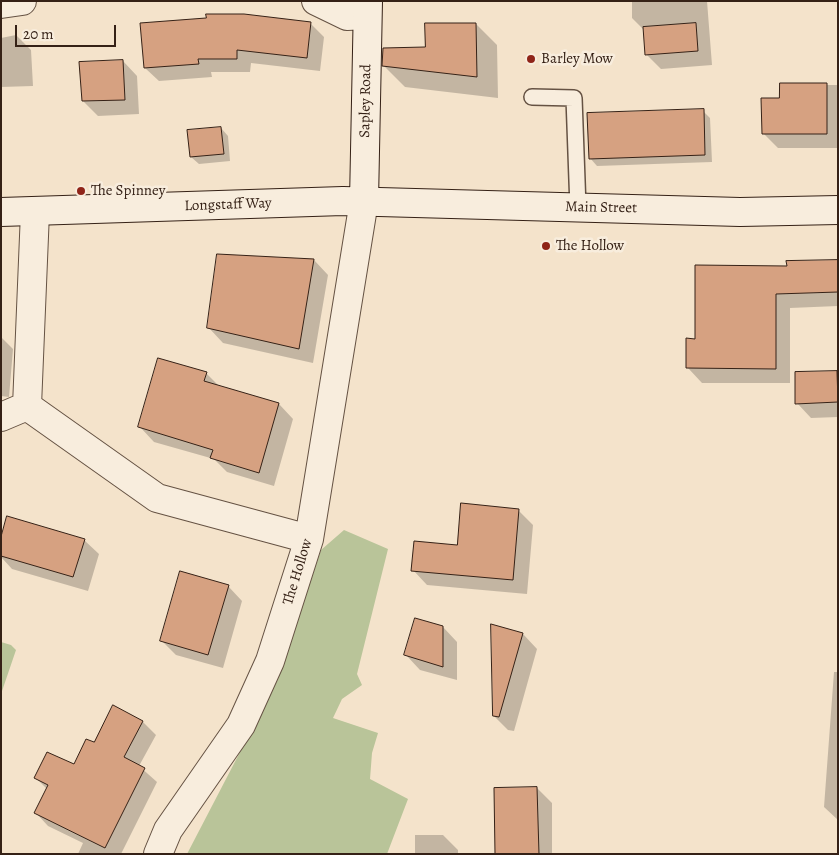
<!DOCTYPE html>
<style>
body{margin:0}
#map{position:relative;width:839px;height:855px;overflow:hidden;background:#f4e3cb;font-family:Alegreya,serif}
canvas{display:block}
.frame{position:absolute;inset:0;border:2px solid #352116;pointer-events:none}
.scale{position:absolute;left:15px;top:25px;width:101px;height:22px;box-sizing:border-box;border:2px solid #352116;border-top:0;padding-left:6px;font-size:15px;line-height:18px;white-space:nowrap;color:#352116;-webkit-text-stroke:4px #f8eddd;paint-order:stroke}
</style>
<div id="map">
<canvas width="839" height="855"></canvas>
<div class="frame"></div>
<div class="scale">20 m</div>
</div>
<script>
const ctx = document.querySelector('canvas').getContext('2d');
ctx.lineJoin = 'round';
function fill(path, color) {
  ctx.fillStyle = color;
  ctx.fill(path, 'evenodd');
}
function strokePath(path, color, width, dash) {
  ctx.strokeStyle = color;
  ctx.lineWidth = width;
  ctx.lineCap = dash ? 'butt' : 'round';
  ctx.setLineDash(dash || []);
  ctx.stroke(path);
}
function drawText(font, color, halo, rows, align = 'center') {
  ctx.font = font + ' Alegreya,serif';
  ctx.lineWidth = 5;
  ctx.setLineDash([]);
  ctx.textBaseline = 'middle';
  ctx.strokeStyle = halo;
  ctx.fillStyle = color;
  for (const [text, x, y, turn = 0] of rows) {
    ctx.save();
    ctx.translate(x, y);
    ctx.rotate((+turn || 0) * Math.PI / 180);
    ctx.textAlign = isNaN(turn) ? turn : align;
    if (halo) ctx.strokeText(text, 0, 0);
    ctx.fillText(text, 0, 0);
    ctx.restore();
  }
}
fill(new Path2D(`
 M 344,530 L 388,549 L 357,674 L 362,685 L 342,699 L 333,718 L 378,733 L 372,753 L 370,779 L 408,799 L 387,854 L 187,854 L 278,679 L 321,550 Z
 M 1,642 L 11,645 L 16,650 L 1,694 Z`), '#b9c499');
fill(new Path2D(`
 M 632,1 L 707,1 L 712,65 L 661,69 L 646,54 L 644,30 L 632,18 Z
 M 310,23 L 324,37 L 320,71 L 251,63 L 250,72 L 211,72 L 212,77 L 159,81 L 145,68 Z
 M 476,24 L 497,45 L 498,98 L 405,87 L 384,66 Z
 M 16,35 L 31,50 L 33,86 L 1,87 L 1,38 Z
 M 123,61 L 137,76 L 139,114 L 98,116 L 83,101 Z
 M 781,85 L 838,85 L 838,148 L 778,148 L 763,133 L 781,99 Z
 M 703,111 L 710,118 L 712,162 L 597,166 L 590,158 Z
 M 221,128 L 228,136 L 230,161 L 199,164 L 191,157 Z
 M 314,260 L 328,275 L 313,363 L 223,343 L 209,328 Z
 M 838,261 L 838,306 L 790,308 L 790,383 L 702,383 L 688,368 L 696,340 L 788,267 Z
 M 1,337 L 13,349 L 9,397 L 1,396 Z
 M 837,372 L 838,417 L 811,418 L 797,403 Z
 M 206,373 L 219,386 L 279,404 L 293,419 L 274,486 L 227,472 L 214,459 L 154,442 L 140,427 Z
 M 518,510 L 533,525 L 527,594 L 427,585 L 413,570 Z
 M 84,540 L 99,554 L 88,591 L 12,569 L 1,557 L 1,541 Z
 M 228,586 L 242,601 L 223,668 L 176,655 L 161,640 Z
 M 492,625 L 523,634 L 537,649 L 514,731 L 508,730 L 494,716 Z
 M 443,627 L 457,642 L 457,680 L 420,670 L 406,655 Z
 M 834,672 L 838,672 L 838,820 L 824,807 Z
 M 113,707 L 143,722 L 156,735 L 139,766 L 157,782 L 121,854 L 78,854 L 83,843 L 48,826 L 36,813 L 47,789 L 36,778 L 74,765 L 94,744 Z
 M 537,788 L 552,803 L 552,854 L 496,854 Z
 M 415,835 L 443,835 L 458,850 L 458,854 L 415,854 Z`), '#0003');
const building = new Path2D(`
 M 206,14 L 244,14 L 311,22 L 307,58 L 237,50 L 237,59 L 198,59 L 199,64 L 144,68 L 140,23 L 206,18 Z
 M 425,23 L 476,23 L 477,77 L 382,66 L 383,48 L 425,47 Z
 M 696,23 L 698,51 L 645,55 L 643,27 Z
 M 123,60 L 125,100 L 82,101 L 79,62 Z
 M 780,83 L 827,83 L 827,134 L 762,134 L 761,98 L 779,98 Z
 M 704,109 L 705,155 L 589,159 L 587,113 Z
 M 221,127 L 224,154 L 190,157 L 187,130 Z
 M 217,254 L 314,259 L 299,349 L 207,328 Z
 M 838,260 L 838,292 L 776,294 L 776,369 L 686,368 L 686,338 L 695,339 L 695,265 L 787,266 L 786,261 Z
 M 158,358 L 207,372 L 204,381 L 279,403 L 259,473 L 210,458 L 213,450 L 138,427 Z
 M 837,371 L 838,402 L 795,404 L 795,372 Z
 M 461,503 L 519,509 L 513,580 L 411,571 L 414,541 L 457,545 Z
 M 7,516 L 85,539 L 73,577 L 1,556 L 1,537 Z
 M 180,571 L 229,585 L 208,655 L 160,641 Z
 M 415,618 L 443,626 L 443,667 L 404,655 Z
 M 491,624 L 523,633 L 499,717 L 493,716 Z
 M 113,705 L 143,721 L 124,757 L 145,768 L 105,848 L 34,813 L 48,785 L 34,778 L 47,752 L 74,764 L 86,739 L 94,742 Z
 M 537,787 L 539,854 L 495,854 L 494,788 Z`);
fill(building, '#d6a181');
strokePath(building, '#352116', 1);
const lane = new Path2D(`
 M 532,97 L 574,98 L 578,208`);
const street = new Path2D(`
 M 316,1 L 347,16 L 367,15
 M 1,4 L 22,1
 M 35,212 L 27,406 L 157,498 L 309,539
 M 1,417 L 27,406
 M 158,854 L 168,830 L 241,725 L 270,661 L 309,539 L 364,201`);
const secondary = new Path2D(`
 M 364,201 L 368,1
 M 1,212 L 343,201 L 740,212 L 838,210`);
strokePath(lane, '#655243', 18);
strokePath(street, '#655243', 30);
strokePath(secondary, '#352116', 30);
strokePath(lane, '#f8eddd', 15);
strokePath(street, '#f8eddd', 28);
strokePath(secondary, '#f8eddd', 28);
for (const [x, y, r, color] of [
 [531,59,5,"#8f2418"],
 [81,191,5,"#8f2418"],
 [546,246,5,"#8f2418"]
]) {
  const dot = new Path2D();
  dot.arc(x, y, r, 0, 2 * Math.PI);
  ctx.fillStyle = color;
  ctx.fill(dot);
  strokePath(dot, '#f8eddd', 2);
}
drawText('15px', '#352116', '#f8eddd', [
 ["Barley Mow",541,59],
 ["The Spinney",91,191],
 ["The Hollow",556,246]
], 'left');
drawText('15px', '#352116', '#f8eddd', [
 ["Sapley Road",366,101,-89],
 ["Longstaff Way",228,205,-2],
 ["Main Street",601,208,1],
 ["The Hollow",298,572,-73]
]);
</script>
